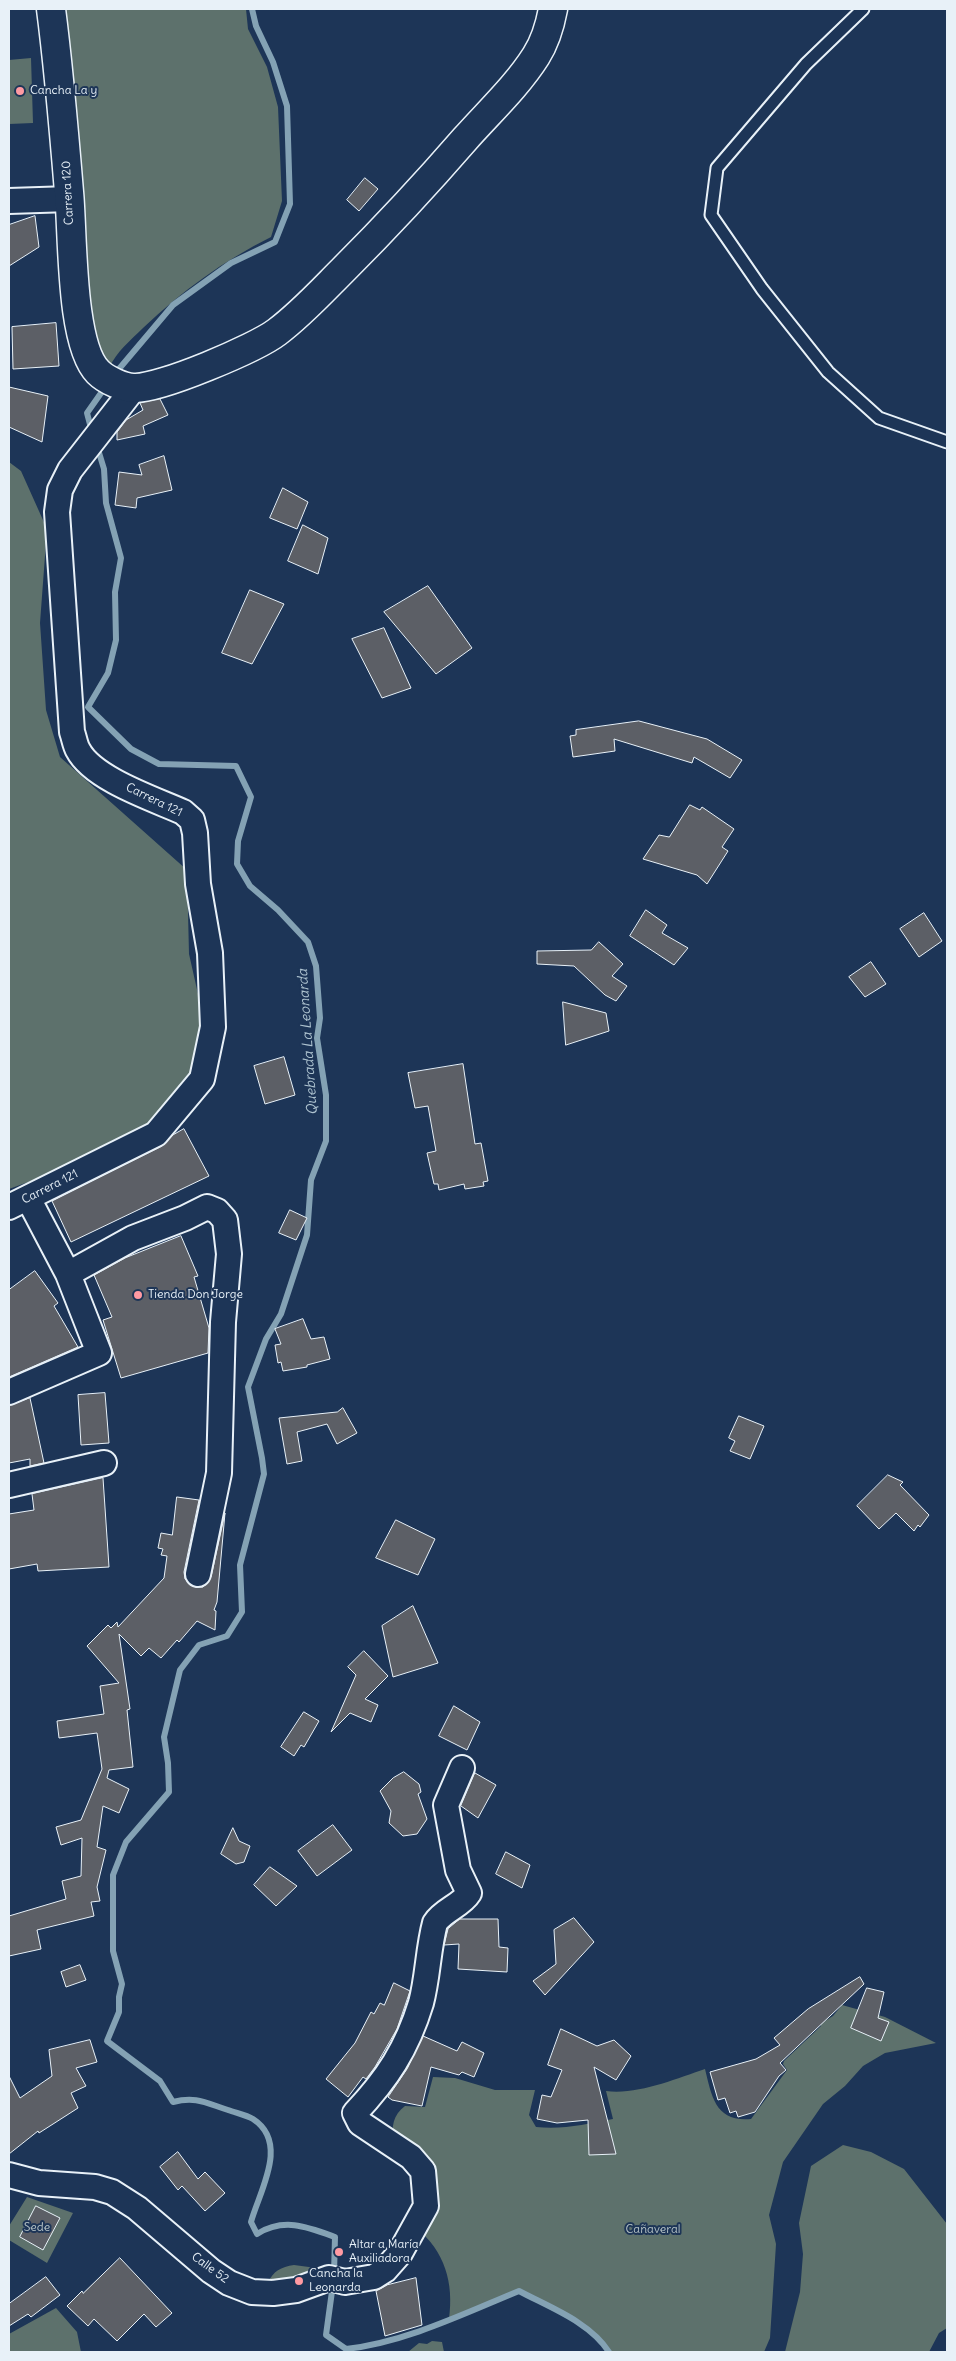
<!DOCTYPE html>
<meta charset="utf-8">
<style>
body{margin:0}
#map{position:relative;width:956px;height:2361px;overflow:hidden;background:#1d3557;font-family:Delius,sans-serif}
canvas{display:block}
.frame{position:absolute;inset:0;border:10px solid #e8f1f8;pointer-events:none}
</style>
<div id="map">
<canvas width="956" height="2361"></canvas>
<div class="frame"></div>
</div>
<script>
const ctx = document.querySelector('canvas').getContext('2d');
ctx.lineJoin = 'round';
function fill(path, color) {
  ctx.fillStyle = color;
  ctx.fill(path, 'evenodd');
}
function strokePath(path, color, width, dash) {
  ctx.strokeStyle = color;
  ctx.lineWidth = width;
  ctx.lineCap = dash ? 'butt' : 'round';
  ctx.setLineDash(dash || []);
  ctx.stroke(path);
}
function drawText(font, color, halo, rows, align = 'center') {
  ctx.font = font + ' Delius,sans-serif';
  ctx.lineWidth = 4;
  ctx.setLineDash([]);
  ctx.textBaseline = 'middle';
  ctx.strokeStyle = halo;
  ctx.fillStyle = color;
  for (const [text, x, y, turn = 0] of rows) {
    ctx.save();
    ctx.translate(x, y);
    ctx.rotate((+turn || 0) * Math.PI / 180);
    ctx.textAlign = isNaN(turn) ? turn : align;
    if (halo) ctx.strokeText(text, 0, 0);
    ctx.fillText(text, 0, 0);
    ctx.restore();
  }
}
fill(new Path2D(`
 M 58,9 L 246,9 L 248,29 L 267,67 L 278,107 L 282,201 L 271,237 C 223,261 182,291 143,328 C 130,341 117,351 109,368 L 79,312 Z
 M 31,58 L 33,123 L 9,124 L 9,60 Z
 M 9,462 L 21,471 L 47,529 L 40,623 L 46,710 L 60,757 L 187,870 L 189,954 L 205,1025 L 190,1079 L 149,1125 L 111,1141 L 78,1164 L 9,1189 Z
 M 842,2005 L 885,2017 L 936,2043 L 885,2053 L 863,2066 L 845,2086 L 823,2104 L 783,2162 L 769,2215 L 776,2244 L 770,2338 L 764,2352 L 610,2352 C 590,2321 551,2306 520,2289 L 449,2319 C 454,2283 445,2251 416,2228 L 428,2204 L 394,2140 C 391,2127 393,2115 405,2106 L 425,2107 L 433,2077 L 455,2078 L 495,2090 L 535,2090 L 529,2115 L 536,2127 C 563,2130 586,2124 613,2119 L 606,2091 C 638,2095 675,2079 705,2069 C 712,2098 716,2122 751,2119 L 787,2070 L 783,2064 L 784,2061 L 821,2026 L 820,2024 L 833,2016 Z
 M 843,2145 L 871,2152 L 904,2169 L 947,2224 L 947,2328 L 939,2333 L 929,2352 L 785,2352 L 800,2292 L 803,2254 L 799,2223 L 811,2166 Z
 M 27,2197 L 73,2213 L 47,2263 L 9,2240 L 9,2226 Z
 M 294,2265 L 324,2269 L 329,2278 L 326,2294 C 304,2301 289,2292 268,2283 C 273,2271 281,2267 294,2265 Z
 M 56,2308 L 77,2332 L 81,2352 L 9,2352 L 9,2334 Z
 M 432,2341 L 442,2342 L 444,2352 L 408,2352 L 419,2343 L 427,2344 Z`), '#5d716c');
strokePath(new Path2D(`
 M 113,376 L 173,305 L 231,263 L 275,242 L 290,204 L 287,106 L 273,62 L 256,26 L 252,9
 M 92,432 L 87,413 L 106,386
 M 97,446 L 104,469 L 106,503 L 121,558 L 115,592 L 116,640 L 108,673 L 88,707 L 131,749 L 159,764 L 236,766 L 251,797 L 238,841 L 237,864 L 250,886 L 278,910 L 308,942 L 316,966 L 320,1018 L 317,1038 L 326,1095 L 326,1141 L 311,1180 L 307,1235 L 281,1314 L 266,1339 L 248,1387 L 262,1458 L 264,1474 L 240,1565 L 242,1612 L 227,1636 L 199,1645 L 180,1670 L 164,1737 L 168,1763 L 169,1792 L 126,1842 L 113,1875 L 113,1951 L 122,1984 L 119,1997 L 119,2012 L 107,2041 L 160,2081 L 173,2102 C 196,2096 206,2103 228,2110 C 236,2113 246,2115 253,2119 C 290,2143 259,2192 251,2222 L 257,2234 C 284,2217 308,2227 335,2237 L 334,2274
 M 333,2284 L 326,2335 L 346,2349 C 406,2342 463,2314 519,2291 C 549,2307 590,2322 609,2352`), '#84a2b4', 6);
const building = new Path2D(`
 M 365,178 L 378,189 L 359,211 L 347,200 Z
 M 35,216 L 39,247 L 9,266 L 9,225 Z
 M 56,323 L 59,366 L 13,369 L 12,327 Z
 M 9,387 L 48,396 L 42,442 L 9,427 Z
 M 160,399 L 168,415 L 143,426 L 145,434 L 117,440 L 117,432 L 126,420 L 143,410 L 140,403 Z
 M 164,456 L 172,490 L 137,498 L 136,508 L 115,505 L 119,472 L 142,475 L 139,465 Z
 M 283,488 L 308,502 L 297,529 L 270,518 Z
 M 303,525 L 328,538 L 318,574 L 288,561 Z
 M 428,586 L 472,648 L 436,674 L 384,612 Z
 M 250,590 L 284,604 L 252,664 L 222,653 Z
 M 384,628 L 411,688 L 382,698 L 352,639 Z
 M 639,721 L 707,739 L 742,760 L 730,778 L 694,757 L 692,763 L 614,739 L 615,751 L 573,757 L 570,736 L 576,735 L 576,730 Z
 M 690,805 L 700,810 L 702,807 L 734,829 L 722,847 L 728,851 L 707,884 L 697,875 L 643,859 L 659,835 L 669,837 Z
 M 646,910 L 667,925 L 662,933 L 688,948 L 674,965 L 630,936 Z
 M 924,913 L 942,941 L 919,957 L 900,929 Z
 M 599,942 L 623,964 L 612,976 L 627,986 L 616,1001 L 605,995 L 574,966 L 537,964 L 537,951 L 591,950 Z
 M 871,962 L 886,984 L 865,997 L 849,977 Z
 M 563,1002 L 606,1013 L 609,1031 L 566,1045 Z
 M 284,1057 L 295,1095 L 265,1104 L 254,1066 Z
 M 463,1064 L 475,1144 L 481,1143 L 488,1181 L 483,1182 L 484,1186 L 465,1189 L 464,1184 L 439,1190 L 438,1184 L 434,1184 L 427,1153 L 436,1151 L 428,1106 L 415,1108 L 408,1073 Z
 M 184,1129 L 209,1176 L 71,1242 L 52,1201 L 162,1146 L 173,1135 Z
 M 290,1210 L 307,1218 L 296,1240 L 279,1233 Z
 M 181,1236 L 198,1276 L 194,1277 L 209,1328 L 208,1353 L 121,1378 L 103,1320 L 112,1317 L 94,1275 L 125,1258 Z
 M 35,1271 L 58,1303 L 54,1306 L 78,1347 L 9,1377 L 9,1290 Z
 M 303,1319 L 311,1339 L 324,1337 L 330,1359 L 307,1365 L 307,1367 L 283,1371 L 281,1362 L 278,1363 L 275,1345 L 281,1344 L 275,1329 Z
 M 105,1393 L 109,1443 L 81,1445 L 78,1395 Z
 M 30,1398 L 44,1463 L 30,1466 L 30,1459 L 9,1463 L 9,1406 Z
 M 343,1408 L 357,1433 L 337,1444 L 327,1424 L 297,1432 L 302,1461 L 287,1464 L 279,1418 L 337,1412 Z
 M 739,1416 L 764,1426 L 750,1459 L 730,1451 L 735,1441 L 729,1438 Z
 M 888,1475 L 903,1482 L 900,1485 L 929,1515 L 920,1527 L 918,1525 L 914,1531 L 896,1513 L 879,1529 L 857,1506 Z
 M 103,1478 L 109,1567 L 38,1571 L 37,1564 L 9,1569 L 9,1514 L 34,1510 L 32,1494 Z
 M 177,1497 L 199,1500 L 184,1572 L 185,1579 L 195,1587 L 203,1587 L 211,1577 L 225,1513 L 217,1602 L 214,1610 L 216,1611 L 215,1630 L 197,1621 L 179,1642 L 177,1640 L 161,1658 L 149,1648 L 141,1656 L 119,1634 L 130,1709 L 127,1710 L 133,1767 L 109,1770 L 107,1778 L 129,1789 L 119,1813 L 103,1806 L 97,1847 L 106,1850 L 97,1887 L 100,1901 L 91,1902 L 94,1916 L 37,1930 L 41,1949 L 9,1956 L 9,1916 L 66,1899 L 62,1881 L 81,1876 L 82,1838 L 61,1845 L 56,1827 L 81,1820 L 102,1769 L 97,1733 L 59,1738 L 57,1721 L 104,1714 L 100,1686 L 119,1683 L 87,1646 L 108,1625 L 111,1628 L 117,1622 L 118,1627 L 164,1578 L 167,1556 L 161,1555 L 163,1549 L 158,1548 L 161,1533 L 172,1535 Z
 M 396,1520 L 435,1539 L 418,1575 L 376,1558 Z
 M 413,1606 L 438,1663 L 393,1677 L 382,1626 Z
 M 364,1651 L 388,1676 L 365,1699 L 378,1705 L 371,1722 L 350,1713 L 331,1732 L 356,1675 L 348,1667 Z
 M 454,1706 L 480,1722 L 467,1750 L 439,1736 Z
 M 304,1712 L 319,1721 L 304,1747 L 301,1745 L 294,1756 L 281,1747 Z
 M 404,1772 L 419,1784 L 421,1792 L 418,1794 L 427,1819 L 417,1834 L 403,1836 L 389,1823 L 391,1811 L 380,1791 L 393,1778 Z
 M 475,1773 L 496,1785 L 478,1818 L 461,1806 Z
 M 333,1825 L 352,1850 L 317,1876 L 298,1851 Z
 M 233,1828 L 239,1841 L 250,1846 L 244,1862 L 236,1864 L 221,1854 Z
 M 506,1852 L 530,1865 L 522,1888 L 496,1874 Z
 M 270,1867 L 297,1886 L 276,1906 L 254,1885 Z
 M 574,1918 L 594,1942 L 545,1995 L 533,1981 L 556,1964 L 554,1930 Z
 M 460,1919 L 498,1919 L 499,1947 L 508,1948 L 507,1972 L 458,1969 L 459,1944 L 444,1945 L 448,1929 Z
 M 80,1965 L 86,1980 L 66,1987 L 61,1972 Z
 M 860,1977 L 864,1984 L 780,2063 L 786,2070 L 779,2076 L 755,2112 L 738,2117 L 736,2111 L 730,2113 L 725,2098 L 718,2100 L 710,2072 L 756,2059 L 780,2045 L 774,2038 L 808,2009 Z
 M 394,1983 L 410,1991 L 397,2029 L 375,2067 L 366,2079 L 363,2077 L 348,2097 L 326,2079 L 355,2043 L 371,2012 L 374,2014 L 380,2003 L 384,2005 Z
 M 867,1988 L 884,1992 L 878,2018 L 889,2022 L 881,2041 L 851,2028 Z
 M 561,2029 L 597,2046 L 614,2040 L 631,2056 L 616,2080 L 594,2067 L 616,2154 L 589,2155 L 588,2120 L 557,2123 L 537,2119 L 542,2095 L 551,2097 L 562,2070 L 548,2065 Z
 M 423,2036 L 457,2051 L 462,2042 L 484,2053 L 474,2077 L 462,2072 L 459,2075 L 431,2067 L 422,2106 L 392,2100 L 388,2097 L 407,2069 Z
 M 90,2040 L 97,2062 L 76,2068 L 86,2086 L 71,2093 L 78,2108 L 39,2133 L 38,2131 L 9,2154 L 9,2076 L 20,2098 L 52,2076 L 49,2050 Z
 M 178,2152 L 198,2179 L 205,2172 L 225,2193 L 205,2211 L 182,2186 L 178,2190 L 160,2167 Z
 M 36,2206 L 60,2218 L 43,2250 L 20,2237 Z
 M 120,2258 L 172,2313 L 156,2327 L 144,2314 L 117,2341 L 94,2319 L 88,2326 L 67,2306 L 82,2291 L 83,2293 Z
 M 46,2277 L 60,2295 L 31,2317 L 28,2314 L 9,2326 L 9,2304 Z
 M 416,2278 L 422,2325 L 385,2336 L 376,2291 L 387,2285 Z`);
fill(building, '#5c5f66');
strokePath(building, '#e8f1f8', 1);
const lane = new Path2D(`
 M 863,9 L 806,64 L 717,168 L 711,215 L 762,289 L 828,372 L 879,418 L 947,442`);
const street = new Path2D(`
 M 9,201 L 70,199
 M 9,1207 L 156,1134 L 202,1079 L 213,1027 L 210,953 L 198,884 L 195,833 L 192,820 L 183,812 C 154,799 93,779 78,750 C 75,745 74,737 72,732 L 57,512 L 60,490 L 70,470 L 134,388
 M 68,1274 L 133,1238 L 185,1218 L 207,1207 L 217,1211 L 225,1220 L 229,1254 L 223,1322 L 219,1473 L 198,1574
 M 9,1392 L 99,1353 L 68,1274 L 28,1198
 M 9,1485 L 104,1463
 M 9,2175 L 39,2183 L 95,2187 L 112,2192 L 137,2208 L 211,2271 L 229,2283 L 252,2292 L 273,2293 L 296,2290 L 329,2278 L 345,2282 L 374,2277 L 385,2270 L 400,2253 L 426,2206 L 423,2171 L 411,2157 L 360,2123 L 355,2113 C 387,2079 407,2049 421,2003 C 428,1977 428,1949 435,1923 C 443,1910 461,1906 469,1893 L 458,1870 L 446,1805 L 462,1768`);
const secondary = new Path2D(`
 M 51,9 C 59,70 64,131 69,192 C 73,233 70,344 98,372 C 106,380 124,388 134,388 C 160,389 256,348 277,332 C 301,314 322,291 343,270 C 385,228 426,184 465,139 C 489,112 517,86 536,56 C 545,42 550,25 553,9`);
strokePath(lane, '#e8f1f8', 15);
strokePath(street, '#e8f1f8', 28);
strokePath(secondary, '#e8f1f8', 31);
strokePath(lane, '#1d3557', 11);
strokePath(street, '#1d3557', 24);
strokePath(secondary, '#1d3557', 28);
for (const [x, y, r, color] of [
 [20,91,5,"#ff9aa2"],
 [138,1295,5,"#ff9aa2"],
 [339,2252,5,"#ff9aa2"],
 [299,2281,5,"#ff9aa2"]
]) {
  const dot = new Path2D();
  dot.arc(x, y, r, 0, 2 * Math.PI);
  ctx.fillStyle = color;
  ctx.fill(dot);
  strokePath(dot, '#1d3557', 2);
}
drawText('12px', '#e8f1f8', '#1d3557', [
 ["Cancha La y",30,91],
 ["Tienda Don Jorge",148,1295],
 ["Altar a María",349,2245],
 ["Auxiliadora",349,2259],
 ["Cancha la",309,2274],
 ["Leonarda",309,2288]
], 'left');
drawText('12px', '#e8f1f8', '#1d3557', [
 ["Carrera 120",68,193,-93],
 ["Carrera 121",154,800,26],
 ["Carrera 121",50,1187,-27],
 ["Calle 52",210,2268,36]
]);
drawText('12px', '#b7c4c7', '#1d3557', [
 ["Sede",37,2228],
 ["Cañaveral",653,2230]
]);
drawText('italic 14px', '#aec3d0', '#1d3557', [
 ["Quebrada La Leonarda",308,1042,-94]
]);
</script>
